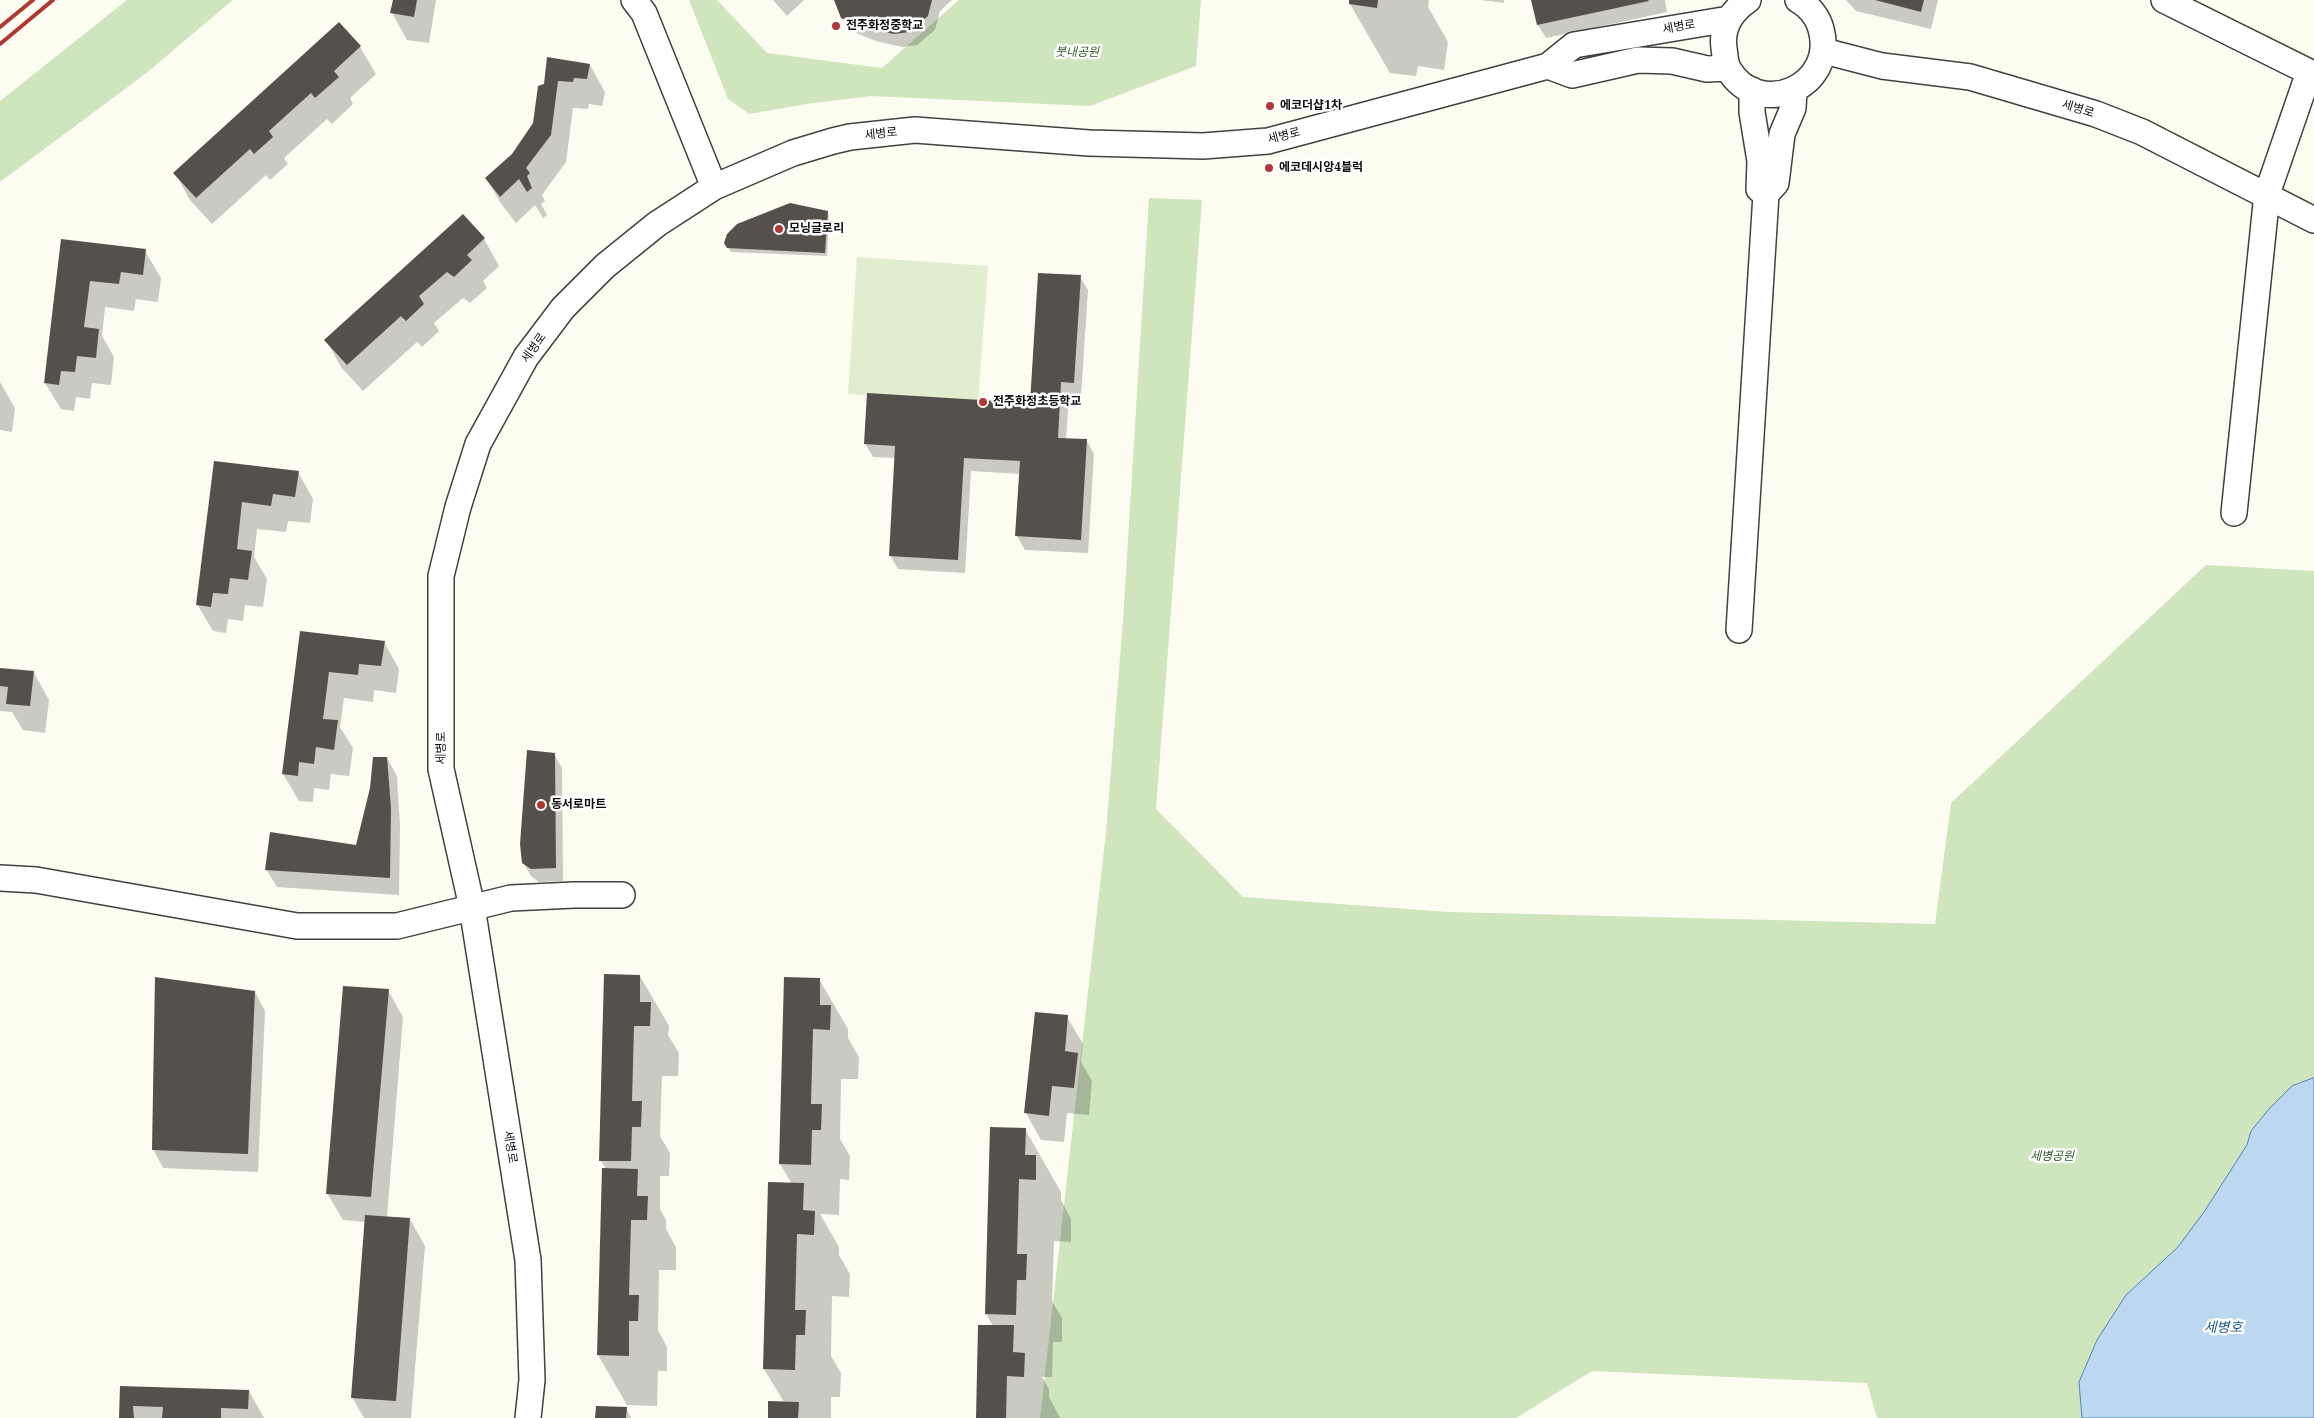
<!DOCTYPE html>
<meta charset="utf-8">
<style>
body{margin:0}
canvas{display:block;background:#fdfcf1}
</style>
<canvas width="2314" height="1418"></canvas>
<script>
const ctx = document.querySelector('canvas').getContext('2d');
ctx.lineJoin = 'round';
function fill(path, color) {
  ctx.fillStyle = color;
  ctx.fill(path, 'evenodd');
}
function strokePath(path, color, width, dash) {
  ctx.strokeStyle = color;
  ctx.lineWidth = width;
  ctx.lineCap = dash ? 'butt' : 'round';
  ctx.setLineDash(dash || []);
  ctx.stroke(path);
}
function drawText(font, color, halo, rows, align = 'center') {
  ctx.font = font + ' "Noto Serif","Noto Sans KR",serif';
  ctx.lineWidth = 5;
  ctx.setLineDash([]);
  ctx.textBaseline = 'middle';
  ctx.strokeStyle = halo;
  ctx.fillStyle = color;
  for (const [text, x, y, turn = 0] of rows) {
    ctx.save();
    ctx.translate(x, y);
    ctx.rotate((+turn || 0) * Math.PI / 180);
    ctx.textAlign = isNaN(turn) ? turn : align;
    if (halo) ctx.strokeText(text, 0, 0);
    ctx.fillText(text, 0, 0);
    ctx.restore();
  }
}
fill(new Path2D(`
 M 127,0 L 233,0 L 145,74 L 0,182 L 0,101 Z
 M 689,0 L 717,0 L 767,53 L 882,68 L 959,0 L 1201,0 L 1196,66 L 1090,106 L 871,96 L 806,104 L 749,114 L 728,99 Z
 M 1149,198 L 1202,200 L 1156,809 L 1243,897 L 1449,912 L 1935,924 L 1951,803 L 2206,565 L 2314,571 L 2314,1418 L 1877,1418 L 1867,1383 L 1592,1371 L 1516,1418 L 1040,1418 L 1106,832 L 1123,620 Z`), '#cfe5be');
fill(new Path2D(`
 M 857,257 L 988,266 L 978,403 L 848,394 Z`), '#e0edcf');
const water = new Path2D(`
 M 2314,1078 L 2314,1418 L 2082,1418 L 2079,1382 L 2097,1340 L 2126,1295 L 2178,1247 L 2204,1212 L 2247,1145 L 2251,1131 L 2269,1109 L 2292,1086 Z`);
fill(water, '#bbd8f0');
strokePath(water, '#4a87bf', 1);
fill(new Path2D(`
 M 394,0 L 436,0 L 429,43 L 407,40 L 392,13 Z
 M 773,0 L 804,0 L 787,16 Z
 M 835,0 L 952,0 L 940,11 L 935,30 L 917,45 L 902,47 L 876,41 L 851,31 Z
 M 1351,0 L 1429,0 L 1428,7 L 1448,42 L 1444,70 L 1418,66 L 1416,76 L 1390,73 L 1350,4 Z
 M 1481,0 L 1504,0 L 1504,3 Z
 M 1533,0 L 1665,0 L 1667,12 L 1546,38 L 1538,25 Z
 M 1846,0 L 1938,0 L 1931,29 L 1856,11 Z
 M 339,24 L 360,47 L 376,74 L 350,98 L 353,104 L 332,124 L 327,119 L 284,158 L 288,164 L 270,180 L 266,175 L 212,224 L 190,200 L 175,173 Z
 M 590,65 L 605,92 L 602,106 L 589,104 L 588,109 L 573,108 L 566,162 L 542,195 L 545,201 L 541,204 L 547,215 L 543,218 L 535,205 L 516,223 L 502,205 L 486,178 L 513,155 L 534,124 L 539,87 Z
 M 827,212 L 829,216 L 827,256 L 731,252 L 725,243 Z
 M 463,216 L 484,239 L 499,266 L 483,281 L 487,288 L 470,303 L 463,298 L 434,323 L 439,331 L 422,347 L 417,342 L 363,391 L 341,367 L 326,340 Z
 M 62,241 L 145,251 L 161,278 L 158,302 L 136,299 L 134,311 L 105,307 L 102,336 L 114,357 L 111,385 L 92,383 L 90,399 L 76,397 L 74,411 L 61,409 L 45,383 Z
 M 1080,277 L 1088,290 L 1081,396 L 1069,395 L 1066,440 L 1087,441 L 1094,454 L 1088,553 L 1025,550 L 1017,536 L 1021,474 L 971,471 L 965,573 L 898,569 L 890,555 L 896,458 L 873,457 L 865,444 L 1031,404 Z
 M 0,382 L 15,408 L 12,432 L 0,430 Z
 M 215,463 L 298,472 L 313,499 L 310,523 L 288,521 L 286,532 L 257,529 L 254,557 L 267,579 L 263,607 L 245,605 L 243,621 L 228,619 L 226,633 L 213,631 L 197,604 Z
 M 301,632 L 384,642 L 399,669 L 396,693 L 374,690 L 373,702 L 344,698 L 340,727 L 353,748 L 349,776 L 331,774 L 329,790 L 314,788 L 313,802 L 299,801 L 283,774 Z
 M 0,669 L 34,673 L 49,700 L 45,733 L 23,730 L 12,712 L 0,711 Z
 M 554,754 L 562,768 L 563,881 L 539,882 L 531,876 L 523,862 Z
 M 387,758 L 397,776 L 400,827 L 399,895 L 277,887 L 266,869 L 357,846 Z
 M 640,976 L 669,1026 L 668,1035 L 679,1053 L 678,1076 L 662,1076 L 660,1136 L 670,1153 L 669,1176 L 660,1176 L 660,1209 L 666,1220 L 666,1229 L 676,1247 L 676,1270 L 659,1270 L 658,1330 L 667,1347 L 667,1371 L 658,1371 L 657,1406 L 627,1405 L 598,1355 L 606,1169 L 601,1161 Z
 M 819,979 L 848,1029 L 848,1038 L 859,1057 L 858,1079 L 841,1079 L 840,1139 L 850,1156 L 849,1180 L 840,1179 L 839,1215 L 820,1214 L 839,1247 L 839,1255 L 850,1274 L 849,1297 L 832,1296 L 831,1356 L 841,1373 L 840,1397 L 831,1397 L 831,1418 L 769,1418 L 784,1402 L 764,1369 L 769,1184 L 792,1184 L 780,1164 Z
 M 388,990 L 403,1017 L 387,1217 L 410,1219 L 425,1246 L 411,1418 L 364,1418 L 352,1397 L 366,1222 L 343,1220 L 327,1193 Z
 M 255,992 L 265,1011 L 258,1172 L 163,1168 L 153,1149 Z
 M 1067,1017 L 1083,1044 L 1081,1062 L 1092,1081 L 1089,1115 L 1067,1113 L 1064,1142 L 1041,1140 L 1026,1113 Z
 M 1025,1129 L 1061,1192 L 1061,1200 L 1071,1219 L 1071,1242 L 1054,1241 L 1052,1301 L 1062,1318 L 1062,1342 L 1053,1342 L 1052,1377 L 1042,1377 L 1049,1389 L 1049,1397 L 1060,1418 L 977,1418 L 993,1326 L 986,1314 Z
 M 121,1387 L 249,1391 L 264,1418 L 120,1418 Z
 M 626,1408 L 631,1418 L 597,1418 Z`), '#0003');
fill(new Path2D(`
 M 393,0 L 417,0 L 414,17 L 390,13 Z
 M 834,0 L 932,0 L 928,16 L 909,32 L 894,34 L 867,28 L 841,18 Z
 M 1349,0 L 1378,0 L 1377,8 L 1349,4 Z
 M 1531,0 L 1648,0 L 1649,1 L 1537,25 Z
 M 1875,0 L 1924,0 L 1921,12 Z
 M 339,22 L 361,46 L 334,71 L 339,77 L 315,98 L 311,93 L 269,131 L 273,137 L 254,154 L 250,149 L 196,198 L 173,173 Z
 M 547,57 L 590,64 L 587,79 L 574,78 L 573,82 L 558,81 L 551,135 L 526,168 L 530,173 L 527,176 L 532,188 L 527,192 L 519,179 L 500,197 L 485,178 L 512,154 L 533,123 L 538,86 L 544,84 Z
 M 790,203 L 828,211 L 825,253 L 727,248 L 724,243 L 727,234 L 737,224 Z
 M 463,214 L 485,238 L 467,255 L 472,260 L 454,277 L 447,272 L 419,296 L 424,304 L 406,321 L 401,316 L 347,365 L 324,340 Z
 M 61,239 L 146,249 L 143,275 L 121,272 L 119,284 L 90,281 L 84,327 L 99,329 L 96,358 L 77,356 L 75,372 L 61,371 L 59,385 L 44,383 Z
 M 1038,273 L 1081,275 L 1074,383 L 1061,382 L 1058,438 L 1087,439 L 1081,540 L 1015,536 L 1020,461 L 964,458 L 958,560 L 889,556 L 895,446 L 864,444 L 867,393 L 1030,403 Z
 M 214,461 L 299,471 L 295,497 L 273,494 L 271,506 L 242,502 L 237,549 L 252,551 L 248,580 L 230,578 L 228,594 L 213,593 L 211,607 L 196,605 Z
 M 300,631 L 385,641 L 381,666 L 359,664 L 358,675 L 329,672 L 323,719 L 338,720 L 334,750 L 316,747 L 314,764 L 299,762 L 298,776 L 282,774 Z
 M 0,668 L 34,671 L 30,706 L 6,704 L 8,687 L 0,686 Z
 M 527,750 L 555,753 L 556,868 L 531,869 L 522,863 L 520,844 Z
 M 373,757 L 387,757 L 391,808 L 390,878 L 265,870 L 270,832 L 356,845 L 370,788 Z
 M 604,974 L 640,975 L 640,1002 L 651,1002 L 650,1026 L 634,1026 L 632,1101 L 642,1101 L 641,1127 L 632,1127 L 631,1161 L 599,1161 Z
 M 155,977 L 255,991 L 248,1154 L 152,1150 Z
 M 784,977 L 820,978 L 820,1005 L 831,1005 L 830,1030 L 813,1029 L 811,1104 L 822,1104 L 821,1130 L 812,1130 L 811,1165 L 779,1164 Z
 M 343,986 L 389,989 L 371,1197 L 326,1194 Z
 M 1035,1012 L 1068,1015 L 1065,1051 L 1078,1053 L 1074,1088 L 1052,1086 L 1049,1116 L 1024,1113 Z
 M 990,1127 L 1026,1128 L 1025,1155 L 1036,1155 L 1036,1180 L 1019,1179 L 1017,1254 L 1027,1254 L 1026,1280 L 1017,1280 L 1016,1315 L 985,1314 Z
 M 602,1168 L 638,1169 L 637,1196 L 648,1196 L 647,1220 L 631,1220 L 629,1295 L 639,1295 L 638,1321 L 629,1321 L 629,1356 L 597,1355 Z
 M 768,1182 L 804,1183 L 803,1210 L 815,1211 L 814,1235 L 797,1234 L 795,1310 L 806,1310 L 805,1335 L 796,1335 L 795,1370 L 763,1369 Z
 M 365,1215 L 410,1218 L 396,1401 L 351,1398 Z
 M 978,1325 L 1014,1325 L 1013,1352 L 1025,1353 L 1024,1377 L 1007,1376 L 1006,1418 L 976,1418 Z
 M 120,1386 L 249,1390 L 248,1409 L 221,1408 L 221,1418 L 162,1418 L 163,1407 L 133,1406 L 134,1418 L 119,1418 Z
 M 768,1401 L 799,1402 L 798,1418 L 768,1418 Z
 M 596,1406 L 627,1407 L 626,1418 L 595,1418 Z`), '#56504c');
const minor = new Path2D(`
 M 634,0 L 644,13 L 714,187
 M 1748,0 C 1732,11 1721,27 1724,48 C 1725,54 1725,64 1729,70 C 1759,120 1837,87 1821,29 C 1818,17 1809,6 1798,0
 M 2164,0 L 2309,72 L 2267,194 L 2234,513
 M 1824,51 L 1882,66 L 1970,77 L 2096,114 L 2142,132 L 2314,220
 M 1548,66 L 1572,75 L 1638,60 L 1672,61 L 1707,69 L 1728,68
 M 1752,90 L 1752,112 L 1760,161 L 1759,189 L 1766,194
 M 1739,630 L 1766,194 L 1776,183 L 1782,134 L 1793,108 L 1794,91
 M 0,878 L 36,880 L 297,926 L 397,926 L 511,898 L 574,895 L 622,895
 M 528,1418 L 532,1380 L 528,1260 L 472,907 L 441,769 L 441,576 L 458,507 L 478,444 L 526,357 L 563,308 L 605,266 L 657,224 L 714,187 L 793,153 L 833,141 L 850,137 L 915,130 L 1089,143 L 1203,146 L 1268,141 L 1548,66 L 1574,45 L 1729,19`);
strokePath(minor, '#414141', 28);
strokePath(minor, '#fff', 25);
strokePath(new Path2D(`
 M 0,27 L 33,0
 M 0,44 L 53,0`), '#af3835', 4);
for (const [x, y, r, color] of [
 [836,26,5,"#af3835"],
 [1270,106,5,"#af3835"],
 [1269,168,5,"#af3835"],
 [779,229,5,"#af3835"],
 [983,402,5,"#af3835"],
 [541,805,5,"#af3835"]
]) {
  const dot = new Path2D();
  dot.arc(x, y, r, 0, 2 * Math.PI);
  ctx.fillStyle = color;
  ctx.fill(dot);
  strokePath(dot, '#fff', 2);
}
drawText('bold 12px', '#0e0e0e', '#fff', [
 ["전주화정중학교",846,26],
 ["에코더샵1차",1280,106],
 ["에코데시앙4블럭",1279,168],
 ["모닝글로리",789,229],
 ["전주화정초등학교",993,402],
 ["동서로마트",551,805]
], 'left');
drawText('12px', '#0e0e0e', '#fff', [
 ["세병로",1679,27,-10],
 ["세병로",2078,109,17],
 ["세병로",881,134,-6],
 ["세병로",1284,136,-14],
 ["세병로",534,348,-55],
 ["세병로",442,748,-90],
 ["세병로",510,1147,81]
]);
drawText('italic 12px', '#2d5f25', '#fff', [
 ["붓내공원",1077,53],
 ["세병공원",2052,1157]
]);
drawText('italic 14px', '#255b93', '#fff', [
 ["세병호",2223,1328]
]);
</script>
